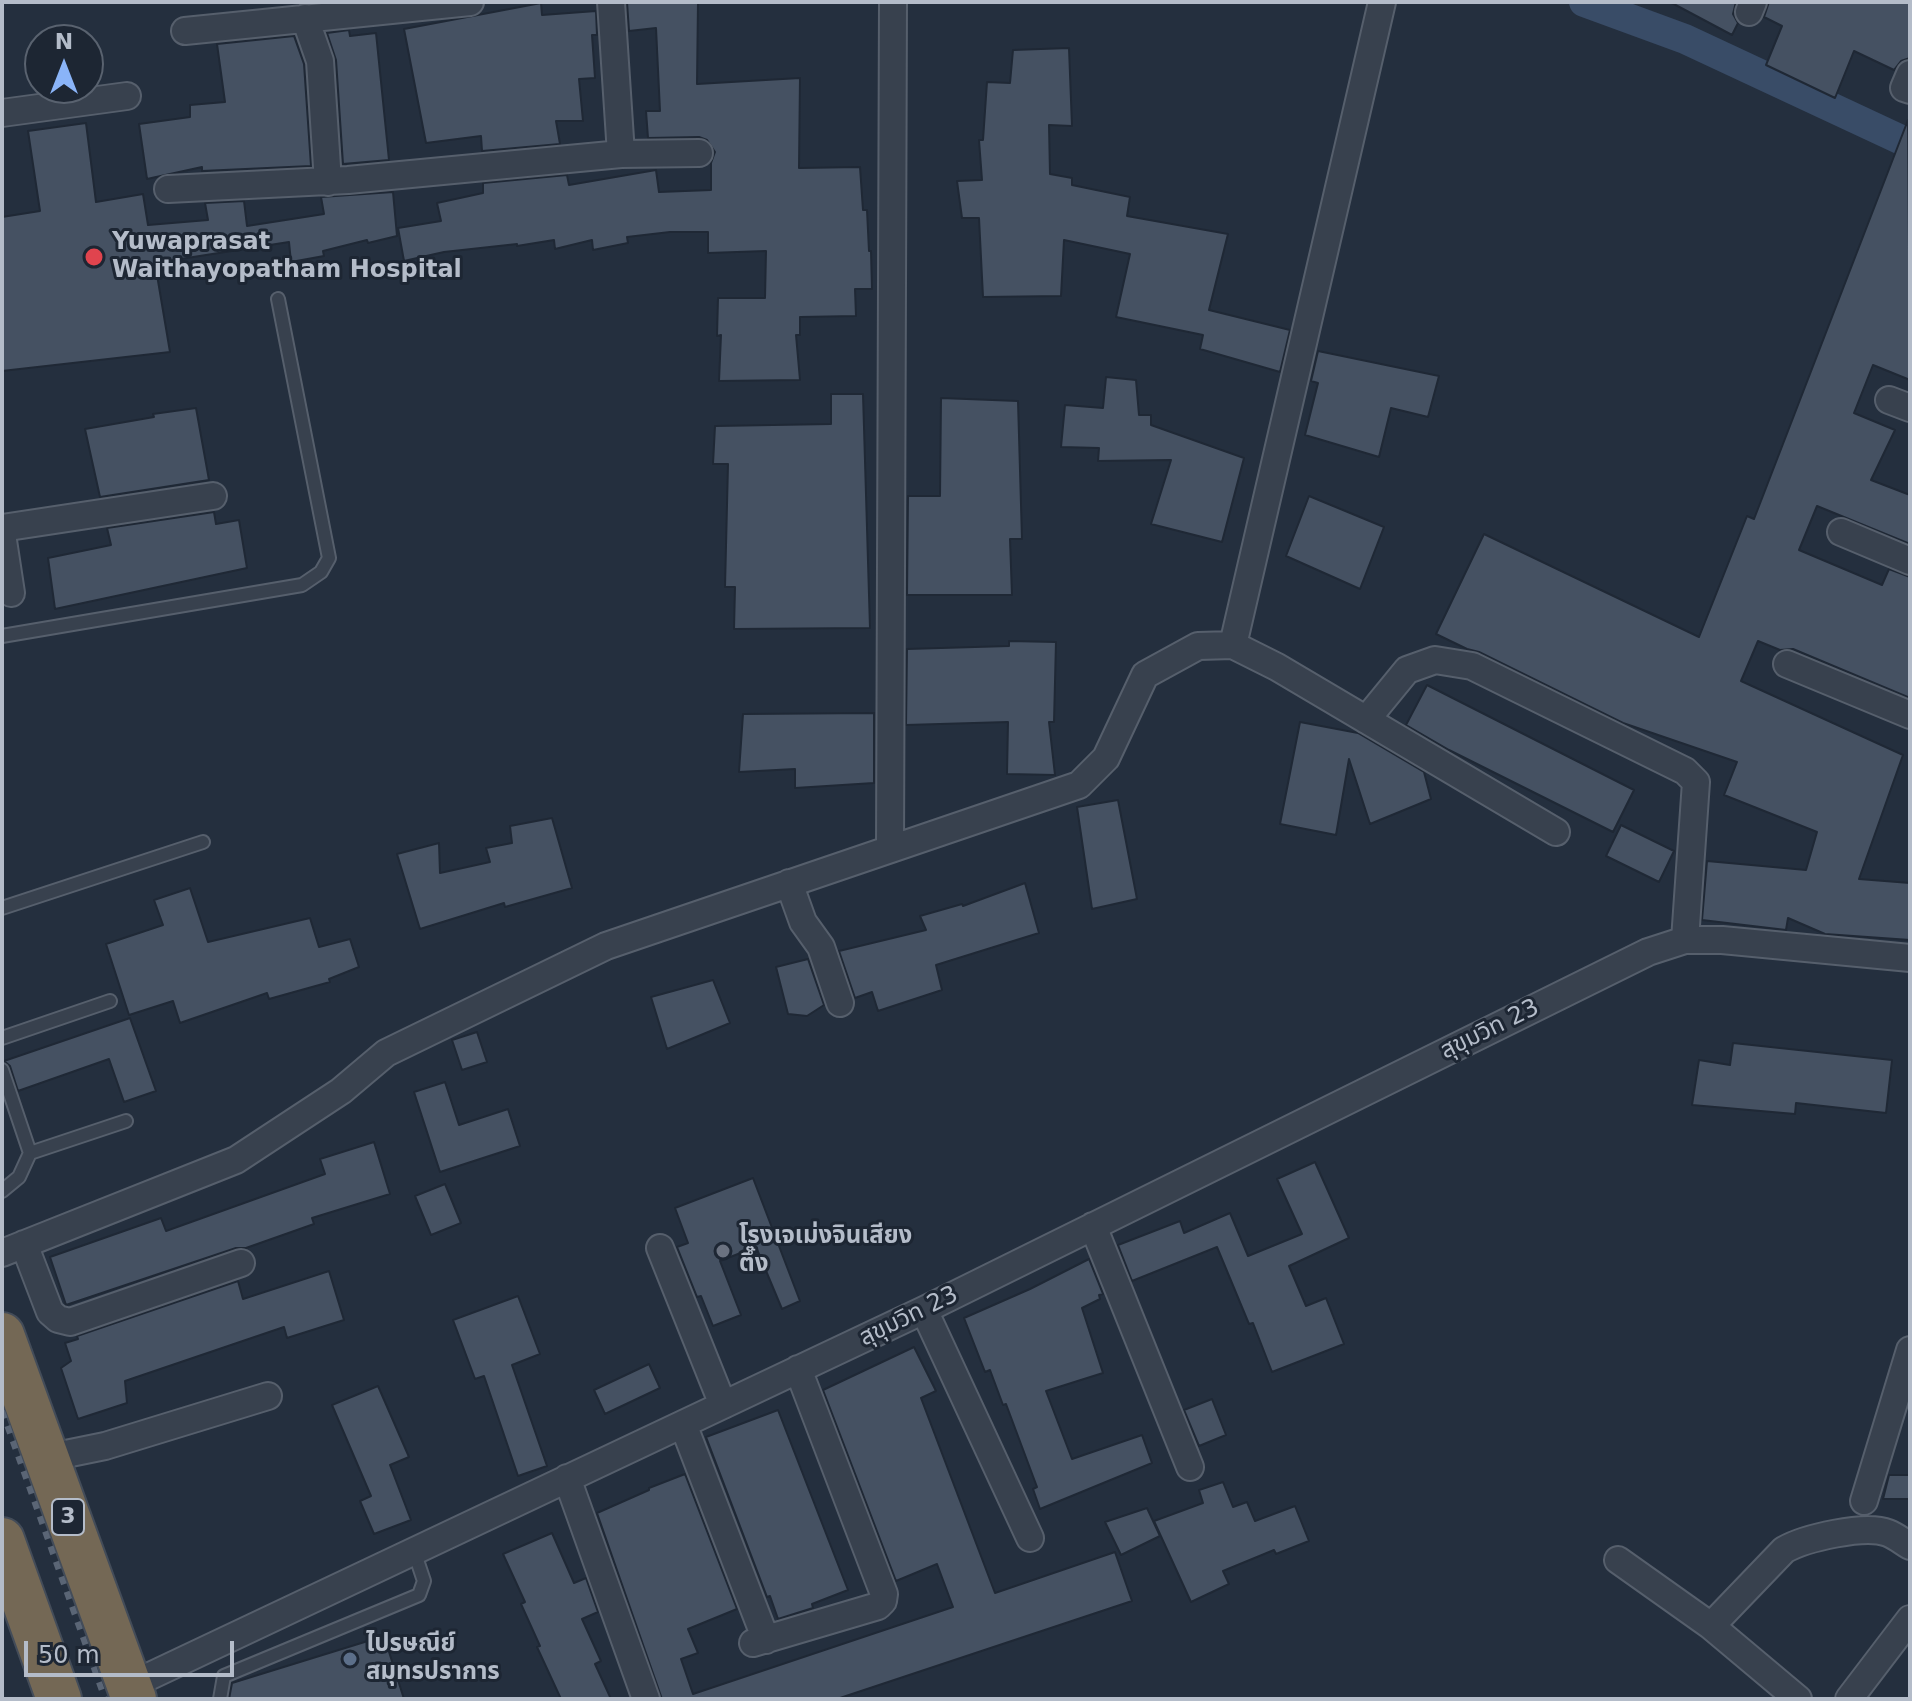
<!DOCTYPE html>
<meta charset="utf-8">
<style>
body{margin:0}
#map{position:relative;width:1912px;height:1701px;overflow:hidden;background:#242f3e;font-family:"DejaVu Sans",sans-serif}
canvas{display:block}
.frame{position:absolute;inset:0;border:4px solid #b4bcc9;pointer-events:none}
.north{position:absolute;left:24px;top:24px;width:80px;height:80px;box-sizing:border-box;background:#1d2633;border:2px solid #59626f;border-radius:50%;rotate:0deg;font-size:22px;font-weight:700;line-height:32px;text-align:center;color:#b4bcc9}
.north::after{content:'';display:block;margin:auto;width:28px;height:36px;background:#8ab4f8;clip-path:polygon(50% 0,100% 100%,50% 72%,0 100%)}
.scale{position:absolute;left:24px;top:1641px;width:210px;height:36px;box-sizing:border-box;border:4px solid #b4bcc9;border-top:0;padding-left:10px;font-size:24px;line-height:28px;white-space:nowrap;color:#b4bcc9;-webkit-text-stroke:6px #1d2633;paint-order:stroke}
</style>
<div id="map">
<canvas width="1912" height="1701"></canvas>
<div class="frame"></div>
<div class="north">N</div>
<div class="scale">50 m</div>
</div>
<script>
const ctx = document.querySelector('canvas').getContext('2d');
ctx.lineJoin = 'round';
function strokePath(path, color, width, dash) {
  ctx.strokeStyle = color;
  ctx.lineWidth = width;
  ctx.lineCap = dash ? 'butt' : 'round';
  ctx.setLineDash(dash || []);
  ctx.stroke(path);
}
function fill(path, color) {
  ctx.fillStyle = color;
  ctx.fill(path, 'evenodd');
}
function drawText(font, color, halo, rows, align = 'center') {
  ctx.font = font + ' "DejaVu Sans","Noto Sans Thai",sans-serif';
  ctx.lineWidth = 6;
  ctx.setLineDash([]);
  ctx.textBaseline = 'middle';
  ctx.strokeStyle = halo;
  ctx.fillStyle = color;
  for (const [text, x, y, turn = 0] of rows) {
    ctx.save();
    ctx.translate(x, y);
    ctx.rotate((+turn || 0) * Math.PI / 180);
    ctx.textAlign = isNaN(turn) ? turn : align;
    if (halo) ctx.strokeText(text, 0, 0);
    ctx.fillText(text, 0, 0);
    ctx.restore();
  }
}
strokePath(new Path2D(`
 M 1584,2 L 1685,39 L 1910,144`), '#394c67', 30);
const building = new Path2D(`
 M 627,2 L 698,2 L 697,84 L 800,78 L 799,168 L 860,167 L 863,210 L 867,210 L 869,251 L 871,251 L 872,289 L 855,289 L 856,316 L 800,317 L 800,335 L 796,335 L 800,380 L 719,381 L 721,335 L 717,336 L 718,298 L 765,298 L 766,251 L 708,253 L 708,232 L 670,232 L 627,237 L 628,243 L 593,250 L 592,240 L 555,249 L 554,240 L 517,246 L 517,244 L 444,252 L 404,261 L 398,228 L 441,221 L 437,203 L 483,193 L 483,183 L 567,175 L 569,185 L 656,170 L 659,192 L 711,190 L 711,163 L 715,152 L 707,140 L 699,137 L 648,138 L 646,111 L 660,111 L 656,28 L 629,31 Z
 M 1670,2 L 1736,2 L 1733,14 L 1738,23 L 1732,35 Z
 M 1769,2 L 1910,2 L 1910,58 L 1901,61 L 1894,70 L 1854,51 L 1835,98 L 1766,65 L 1782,26 L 1764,17 Z
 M 541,3 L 542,15 L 596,11 L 597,35 L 592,35 L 595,78 L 579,79 L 583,121 L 556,121 L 560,144 L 482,151 L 481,136 L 426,143 L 404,29 Z
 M 349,30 L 350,36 L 376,33 L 389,160 L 343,164 L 336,60 L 327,33 Z
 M 294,36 L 304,64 L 311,166 L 202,171 L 202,167 L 147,179 L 139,124 L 190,117 L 190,105 L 225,102 L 217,44 Z
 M 1069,48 L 1072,126 L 1049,125 L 1050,174 L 1072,178 L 1072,185 L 1130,197 L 1127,216 L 1228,234 L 1209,310 L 1290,330 L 1280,372 L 1200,349 L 1203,335 L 1116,317 L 1130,254 L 1064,240 L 1061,296 L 983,297 L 979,218 L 962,218 L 957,181 L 982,180 L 979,140 L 983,140 L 987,82 L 1010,83 L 1013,50 Z
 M 1908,120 L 1910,380 L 1873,365 L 1854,413 L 1895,430 L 1871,480 L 1910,495 L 1910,544 L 1817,506 L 1799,550 L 1882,585 L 1889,569 L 1910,577 L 1910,698 L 1793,649 L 1780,650 L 1758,641 L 1741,681 L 1903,755 L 1859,879 L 1910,883 L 1910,940 L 1825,934 L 1788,918 L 1786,930 L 1702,920 L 1707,861 L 1806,870 L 1817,832 L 1724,795 L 1737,762 L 1623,723 L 1479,652 L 1467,649 L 1436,634 L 1484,534 L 1699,637 L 1747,516 L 1754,519 Z
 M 86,123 L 96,202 L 143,194 L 148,225 L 208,220 L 205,203 L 244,201 L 247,226 L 324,214 L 321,197 L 393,192 L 397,236 L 368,243 L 367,240 L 323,251 L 324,256 L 291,262 L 289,242 L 155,263 L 170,352 L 2,371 L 2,217 L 40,211 L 28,131 Z
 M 1318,351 L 1439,376 L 1428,417 L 1391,408 L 1379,457 L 1305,435 L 1318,383 L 1311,381 Z
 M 1106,377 L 1136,380 L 1139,415 L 1151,415 L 1151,425 L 1244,458 L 1222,542 L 1151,524 L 1171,460 L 1098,461 L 1099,448 L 1061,447 L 1065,405 L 1103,408 Z
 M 831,394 L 863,394 L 870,628 L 734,629 L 735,587 L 725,587 L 728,464 L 713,464 L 715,426 L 831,424 Z
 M 941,398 L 1018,401 L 1022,539 L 1010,539 L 1012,595 L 907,595 L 908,496 L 940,496 Z
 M 196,408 L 209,480 L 100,497 L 85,429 L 154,417 L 153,414 Z
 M 1309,496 L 1384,527 L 1360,589 L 1286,556 Z
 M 214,512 L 216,524 L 239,520 L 247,568 L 55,609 L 48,558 L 111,545 L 107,528 Z
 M 1009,641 L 1056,642 L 1054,722 L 1049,722 L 1055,775 L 1007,774 L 1008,722 L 906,725 L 907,649 L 1009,646 Z
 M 1427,685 L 1634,790 L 1613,832 L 1449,750 L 1406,725 Z
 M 874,713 L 874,783 L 795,788 L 795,769 L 739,772 L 743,714 Z
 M 1300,722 L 1358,733 L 1424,772 L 1431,799 L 1370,824 L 1349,759 L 1336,835 L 1280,824 Z
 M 1118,800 L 1137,899 L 1092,909 L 1077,807 Z
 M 552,818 L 572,888 L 505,907 L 504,903 L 420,929 L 397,854 L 439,843 L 440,873 L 490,862 L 486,848 L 512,843 L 510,826 Z
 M 1621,825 L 1674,851 L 1659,882 L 1606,856 Z
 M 1025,883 L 1039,933 L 936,965 L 942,990 L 878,1011 L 872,992 L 855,998 L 839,951 L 926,930 L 920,916 L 962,904 L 963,906 Z
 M 190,888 L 208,942 L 310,918 L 319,947 L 350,939 L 359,967 L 329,979 L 330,982 L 269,999 L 267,993 L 180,1023 L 173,1001 L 129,1015 L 106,944 L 163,925 L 154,900 Z
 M 808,959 L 824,1005 L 807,1016 L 788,1014 L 776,967 Z
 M 713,980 L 730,1023 L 667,1049 L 651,997 Z
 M 130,1018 L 156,1091 L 124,1102 L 109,1059 L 18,1091 L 10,1066 L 4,1061 Z
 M 477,1032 L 487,1062 L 462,1070 L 452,1040 Z
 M 1733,1043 L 1892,1060 L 1886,1113 L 1796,1103 L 1795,1114 L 1692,1105 L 1699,1060 L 1730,1065 Z
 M 445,1082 L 459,1125 L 508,1109 L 520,1146 L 440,1172 L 414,1092 Z
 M 374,1142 L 390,1194 L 312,1218 L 314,1224 L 246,1248 L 236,1248 L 66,1305 L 50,1257 L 161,1218 L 166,1231 L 325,1174 L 320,1159 Z
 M 1315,1162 L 1349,1238 L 1289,1266 L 1306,1306 L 1326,1298 L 1344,1344 L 1272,1372 L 1253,1323 L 1249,1324 L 1217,1247 L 1132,1281 L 1118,1245 L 1180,1221 L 1184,1233 L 1230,1213 L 1248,1256 L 1302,1234 L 1277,1179 Z
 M 753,1178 L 800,1301 L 782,1309 L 756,1247 L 720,1261 L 741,1315 L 713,1326 L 701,1296 L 697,1297 L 677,1247 L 688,1243 L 675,1208 Z
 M 445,1184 L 461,1223 L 431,1235 L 415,1196 Z
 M 1089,1259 L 1103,1294 L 1099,1295 L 1100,1299 L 1082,1308 L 1103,1373 L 1046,1391 L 1072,1459 L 1142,1435 L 1152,1463 L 1040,1509 L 1033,1489 L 1037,1487 L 1006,1404 L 1003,1405 L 990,1370 L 985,1372 L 964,1318 L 1030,1289 Z
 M 329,1271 L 344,1320 L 287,1338 L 284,1327 L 125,1381 L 127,1403 L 78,1419 L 61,1368 L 71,1361 L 65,1343 L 78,1339 L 77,1336 L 238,1281 L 243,1299 Z
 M 518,1296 L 540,1354 L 512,1365 L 547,1466 L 518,1476 L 484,1376 L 475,1379 L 453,1320 Z
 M 914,1347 L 936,1391 L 921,1398 L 995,1593 L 1115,1552 L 1132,1601 L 837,1699 L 662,1699 L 597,1513 L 649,1490 L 649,1488 L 685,1474 L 737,1609 L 688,1629 L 698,1653 L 681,1659 L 693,1694 L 953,1607 L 937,1564 L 896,1581 L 823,1390 Z
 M 649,1364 L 660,1388 L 605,1414 L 594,1390 Z
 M 378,1386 L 409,1457 L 390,1465 L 411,1520 L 374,1534 L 360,1501 L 371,1496 L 332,1405 Z
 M 1212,1399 L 1226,1435 L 1199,1446 L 1184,1410 Z
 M 778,1410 L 848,1590 L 812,1604 L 813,1608 L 778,1619 L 770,1596 L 767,1597 L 706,1437 Z
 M 1889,1475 L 1910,1475 L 1910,1499 L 1883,1499 Z
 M 1223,1482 L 1233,1507 L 1247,1502 L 1255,1521 L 1295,1506 L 1309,1541 L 1276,1554 L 1274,1550 L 1223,1571 L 1229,1584 L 1191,1602 L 1154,1521 L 1203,1503 L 1199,1490 Z
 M 1147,1508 L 1160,1536 L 1121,1555 L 1105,1522 Z
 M 552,1533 L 574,1583 L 586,1578 L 598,1612 L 582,1619 L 601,1661 L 595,1664 L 611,1699 L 561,1699 L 537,1647 L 540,1646 L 521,1604 L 525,1602 L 503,1554 Z
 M 384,1636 L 404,1699 L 229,1699 L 232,1683 Z`);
fill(building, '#455162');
strokePath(building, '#1f2835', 2);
const lane = new Path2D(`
 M 2,636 L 302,585 L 321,572 L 329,558 L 278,299
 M 2,908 L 203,842
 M 2,1038 L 110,1001
 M 2,1070 L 30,1153 L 19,1177 L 2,1191
 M 30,1153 L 126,1121
 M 220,1699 L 224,1676 L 419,1595 L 424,1581 L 414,1551`);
const street = new Path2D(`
 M 611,2 L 621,154
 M 1749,12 L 1753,2
 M 305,18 L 320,61 L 328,182
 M 185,31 L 470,2
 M 1910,74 L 1904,88 L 1910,90
 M 2,113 L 127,96
 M 168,189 L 348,180 L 621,154 L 699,153
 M 1889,400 L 1910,408
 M 2,528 L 213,496
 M 1841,532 L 1910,561
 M 2,534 L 11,593
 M 1233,645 L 1382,2
 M 1787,664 L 1910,715
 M 1366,720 L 1407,670 L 1435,660 L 1472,666 L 1685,771 L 1696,782 L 1685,940
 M 890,848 L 893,2
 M 789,883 L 803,922 L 821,947 L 840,1003
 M 1093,1226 L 1190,1467
 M 24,1244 L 50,1312 L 58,1319 L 70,1322 L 241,1263
 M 660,1248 L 723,1405
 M 2,1253 L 236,1160 L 341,1091 L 386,1053 L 606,946 L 1079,785 L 1106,758 L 1145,675 L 1198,646 L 1233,645 L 1277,667 L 1556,832
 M 924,1310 L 1030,1538
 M 683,1424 L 766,1640
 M 46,1458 L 105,1446 L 268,1396
 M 567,1478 L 646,1699
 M 1864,1501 L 1910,1350
 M 1618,1560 L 1711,1626 L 1798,1699
 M 1711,1626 L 1784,1550 C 1805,1538 1865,1524 1888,1533 C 1896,1536 1903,1542 1910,1546
 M 753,1643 L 878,1606 L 883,1601 L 884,1594 L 798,1369
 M 129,1686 L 924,1310 L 1648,952 L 1685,940 L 1722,940 L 1910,958
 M 1849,1699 L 1910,1619`);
const highway = new Path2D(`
 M 2,1335 L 134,1699
 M 2,1540 L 59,1699`);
strokePath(lane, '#565f6c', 16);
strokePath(street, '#565f6c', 30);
strokePath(highway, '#434c59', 48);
strokePath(lane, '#38414e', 12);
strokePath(street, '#38414e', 26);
strokePath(highway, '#746855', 44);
strokePath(new Path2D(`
 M 2,1411 L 105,1699`), '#5a6575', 6, [8, 8]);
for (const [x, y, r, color] of [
 [94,257,10,"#e0444e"],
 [723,1251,8,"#6b7280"],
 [350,1659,8,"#5c6f8a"]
]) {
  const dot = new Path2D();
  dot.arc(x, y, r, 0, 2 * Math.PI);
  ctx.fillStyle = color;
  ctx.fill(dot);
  strokePath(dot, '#1d2633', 3);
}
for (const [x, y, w] of [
 [68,1517,32]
]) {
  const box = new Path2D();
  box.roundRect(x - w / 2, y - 18, w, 36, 6);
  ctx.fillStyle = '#1d2633';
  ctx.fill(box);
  strokePath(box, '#b4bcc9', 2);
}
drawText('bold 22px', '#b4bcc9', null, [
 ["3",68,1517]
]);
drawText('bold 24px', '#b4bcc9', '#1d2633', [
 ["Yuwaprasat",112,243],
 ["Waithayopatham Hospital",112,271],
 ["โรงเจเม่งจินเสียง",739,1237],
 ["ตึ๊ง",739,1265],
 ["ไปรษณีย์",366,1645],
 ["สมุทรปราการ",366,1673]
], 'left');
drawText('24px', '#b4bcc9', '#1d2633', [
 ["สุขุมวิท 23",1490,1030,-26],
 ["สุขุมวิท 23",909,1317,-26]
]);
</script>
